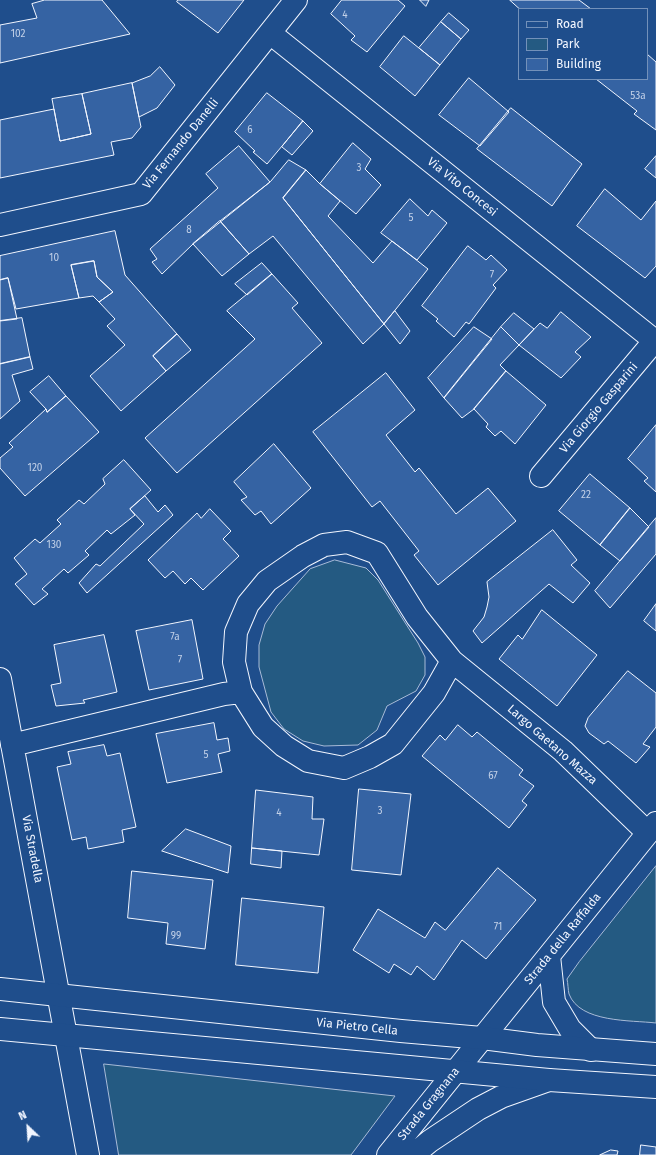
<!DOCTYPE html>
<style>
body{margin:0}
#map{position:relative;width:656px;height:1155px;overflow:hidden;background:#1f4e8c;font-family:"Fira Sans",sans-serif}
canvas{display:block}
.legend{position:absolute;left:518px;top:8px;width:130px;height:72px;box-sizing:border-box;background:#1f4e8c;border:1px solid #7391ba;margin:0;padding:5px 7px;list-style:none;font-size:12px;color:#f2f6ff}
.legend li{display:flex;align-items:center;gap:8px;height:20px}
.legend b{width:20px;border:1px solid #7391ba}
.north{position:absolute;left:8px;top:1107px;width:40px;height:40px;-webkit-text-stroke:3px #1f4e8c;paint-order:stroke;rotate:335deg;font-size:11px;font-weight:700;line-height:16px;text-align:center;color:#f2f6ff}
.north::after{content:'';display:block;margin:auto;width:14px;height:18px;background:#f2f6ff;clip-path:polygon(50% 0,100% 100%,50% 72%,0 100%)}
</style>
<div id="map">
<canvas width="656" height="1155"></canvas>
<ul class="legend">
<li><b style="height:5px;background:#1f4e8c"></b>Road</li>
<li><b style="height:11px;background:#245a82"></b>Park</li>
<li><b style="height:11px;background:#3563a3"></b>Building</li>
</ul>
<div class="north">N</div>
</div>
<script>
const ctx = document.querySelector('canvas').getContext('2d');
ctx.lineJoin = 'round';
function fill(path, color) {
  ctx.fillStyle = color;
  ctx.fill(path, 'evenodd');
}
function strokePath(path, color, width, dash) {
  ctx.strokeStyle = color;
  ctx.lineWidth = width;
  ctx.lineCap = dash ? 'butt' : 'round';
  ctx.setLineDash(dash || []);
  ctx.stroke(path);
}
function drawText(font, color, halo, rows, align = 'center') {
  ctx.font = font + ' "Fira Sans",sans-serif';
  ctx.lineWidth = 3;
  ctx.setLineDash([]);
  ctx.textBaseline = 'middle';
  ctx.strokeStyle = halo;
  ctx.fillStyle = color;
  for (const [text, x, y, turn = 0] of rows) {
    ctx.save();
    ctx.translate(x, y);
    ctx.rotate((+turn || 0) * Math.PI / 180);
    ctx.textAlign = isNaN(turn) ? turn : align;
    if (halo) ctx.strokeText(text, 0, 0);
    ctx.fillText(text, 0, 0);
    ctx.restore();
  }
}
const green = new Path2D(`
 M 335,560 L 366,568 L 378,580 L 418,643 L 425,657 L 425,675 L 416,691 L 387,706 L 377,730 L 358,745 L 324,746 L 303,741 L 284,729 L 271,712 L 259,667 L 259,645 L 265,624 L 277,606 L 310,569 Z
 M 656,866 L 656,1023 C 631,1020 580,1023 569,994 C 568,990 568,983 567,979 L 579,962 Z
 M 104,1064 L 395,1096 L 351,1155 L 119,1155 Z`);
fill(green, '#245a82');
strokePath(green, '#a8bbd7', 1);
const building = new Path2D(`
 M 45,0 L 102,0 L 130,34 L 0,63 L 0,25 L 37,18 L 32,4 Z
 M 178,0 L 244,0 L 218,33 L 177,2 Z
 M 342,0 L 398,0 L 405,6 L 367,52 L 351,40 L 355,36 L 331,14 Z
 M 420,0 L 429,0 L 426,6 Z
 M 510,0 L 579,0 L 591,9 L 520,9 Z
 M 449,13 L 469,30 L 461,39 L 441,22 Z
 M 441,22 L 461,39 L 440,65 L 419,48 Z
 M 404,36 L 440,65 L 415,96 L 380,67 Z
 M 647,54 L 656,62 L 656,130 L 634,114 L 637,111 L 596,79 L 647,79 Z
 M 160,67 L 175,85 L 157,108 L 139,117 L 132,83 L 150,76 Z
 M 469,78 L 509,112 L 480,146 L 439,115 Z
 M 132,83 L 141,127 L 132,138 L 111,142 L 114,155 L 0,178 L 0,120 L 54,109 L 60,141 L 91,134 L 82,94 Z
 M 267,93 L 303,121 L 267,164 L 253,152 L 255,151 L 235,132 Z
 M 82,94 L 91,134 L 60,141 L 52,99 Z
 M 511,108 L 582,164 L 552,206 L 477,149 Z
 M 303,121 L 313,131 L 292,155 L 282,147 Z
 M 353,143 L 371,159 L 365,169 L 381,185 L 356,214 L 320,184 Z
 M 239,146 L 270,182 L 193,244 L 162,274 L 152,262 L 157,259 L 150,249 L 218,188 L 206,174 Z
 M 656,156 L 656,178 L 645,169 Z
 M 289,160 L 306,170 L 283,198 L 384,324 L 363,344 L 273,236 L 249,254 L 220,221 L 270,182 Z
 M 306,170 L 320,184 L 340,201 L 328,216 L 373,263 L 392,241 L 428,269 L 384,324 L 283,198 Z
 M 605,189 L 641,220 L 656,201 L 656,266 L 645,278 L 577,226 Z
 M 410,199 L 428,216 L 432,210 L 447,223 L 417,260 L 381,233 Z
 M 220,221 L 249,254 L 222,276 L 193,244 Z
 M 115,231 L 125,275 L 177,334 L 153,356 L 166,371 L 121,411 L 90,376 L 125,345 L 107,326 L 115,319 L 99,302 L 113,292 L 97,277 L 94,261 L 71,265 L 79,298 L 16,309 L 8,278 L 0,280 L 0,256 Z
 M 468,246 L 486,260 L 491,255 L 507,270 L 493,285 L 496,288 L 469,324 L 466,322 L 454,337 L 436,321 L 438,319 L 422,306 Z
 M 94,261 L 97,277 L 113,292 L 99,302 L 93,296 L 79,298 L 71,265 Z
 M 262,263 L 272,274 L 247,295 L 235,284 Z
 M 272,274 L 298,303 L 292,308 L 322,343 L 177,473 L 145,438 L 255,339 L 227,311 Z
 M 8,278 L 17,319 L 0,321 L 0,280 Z
 M 395,311 L 410,331 L 400,344 L 384,324 Z
 M 561,312 L 591,337 L 575,352 L 581,357 L 561,378 L 519,345 L 540,323 L 547,328 Z
 M 514,313 L 534,329 L 519,345 L 501,327 Z
 M 22,318 L 30,357 L 0,364 L 0,321 Z
 M 474,327 L 492,339 L 444,398 L 428,378 Z
 M 501,327 L 519,345 L 500,365 L 506,371 L 474,409 L 462,418 L 444,398 Z
 M 177,334 L 191,350 L 166,371 L 153,356 Z
 M 30,357 L 33,369 L 12,375 L 20,401 L 0,419 L 0,364 Z
 M 506,371 L 546,405 L 515,444 L 501,431 L 495,436 L 486,427 L 488,424 L 474,409 Z
 M 386,373 L 415,410 L 386,435 L 415,472 L 419,468 L 456,514 L 488,488 L 516,521 L 438,585 L 414,555 L 419,551 L 380,501 L 372,507 L 313,432 Z
 M 49,376 L 66,396 L 47,412 L 46,409 L 30,392 Z
 M 66,396 L 99,432 L 25,496 L 0,468 L 0,458 L 13,447 L 9,443 L 46,409 L 47,412 Z
 M 656,425 L 656,492 L 644,481 L 648,478 L 628,459 Z
 M 274,444 L 311,488 L 271,524 L 261,511 L 255,515 L 241,500 L 247,497 L 234,482 Z
 M 124,460 L 151,490 L 130,509 L 135,515 L 111,534 L 107,530 L 85,551 L 89,555 L 68,573 L 64,569 L 42,589 L 48,594 L 34,605 L 15,584 L 27,574 L 14,558 L 35,539 L 40,543 L 61,524 L 57,520 L 79,500 L 84,504 L 105,484 L 103,479 Z
 M 590,474 L 630,508 L 600,545 L 559,511 Z
 M 145,496 L 158,512 L 165,505 L 173,515 L 87,593 L 79,583 L 96,564 L 100,566 L 144,524 L 130,509 Z
 M 630,508 L 649,527 L 620,561 L 600,545 Z
 M 210,509 L 231,531 L 223,539 L 239,556 L 203,590 L 191,578 L 185,584 L 173,571 L 165,578 L 148,560 L 197,513 L 201,518 Z
 M 656,518 L 656,554 L 610,608 L 595,591 Z
 M 553,530 L 577,560 L 571,565 L 590,583 L 573,603 L 549,584 L 482,643 L 473,631 L 484,617 L 487,607 L 489,597 L 487,582 Z
 M 656,604 L 656,631 L 644,621 Z
 M 542,610 L 597,655 L 557,706 L 499,659 L 518,635 L 522,639 Z
 M 192,620 L 203,679 L 149,690 L 136,631 Z
 M 104,635 L 117,692 L 83,700 L 85,703 L 56,706 L 51,685 L 61,683 L 54,645 Z
 M 628,671 L 656,693 L 656,727 L 643,744 L 650,747 L 636,763 L 608,741 L 604,744 L 589,733 L 585,726 L 588,718 Z
 M 214,723 L 217,740 L 228,738 L 230,751 L 218,754 L 222,772 L 167,783 L 156,734 Z
 M 458,725 L 472,737 L 477,732 L 523,770 L 519,775 L 534,786 L 522,801 L 527,805 L 509,828 L 422,756 L 440,735 L 445,740 Z
 M 104,745 L 107,756 L 120,753 L 136,827 L 122,830 L 124,842 L 88,849 L 86,837 L 72,840 L 57,767 L 71,764 L 68,752 Z
 M 359,789 L 411,794 L 401,875 L 352,870 Z
 M 256,790 L 313,797 L 312,819 L 324,819 L 319,855 L 252,848 Z
 M 186,829 L 231,846 L 228,873 L 162,851 Z
 M 252,848 L 282,851 L 281,868 L 251,864 Z
 M 498,868 L 536,900 L 486,959 L 462,940 L 434,980 L 417,966 L 411,975 L 394,964 L 389,973 L 353,950 L 378,909 L 425,938 L 435,922 L 445,930 Z
 M 132,871 L 213,880 L 205,949 L 166,944 L 168,923 L 128,918 Z
 M 242,898 L 324,907 L 318,973 L 236,965 Z
 M 641,1145 L 656,1147 L 656,1155 L 640,1155 Z
 M 611,1150 L 618,1151 L 617,1155 L 600,1155 Z`);
fill(building, '#3563a3');
strokePath(building, '#f2f6ff', 1);
const minor = new Path2D(`
 M 270,33 L 655,341
 M 0,225 L 141,194 L 296,0
 M 541,476 L 656,339
 M 452,661 L 434,693 L 393,744 L 370,757 L 344,768 L 308,761 L 284,746 L 263,727 L 241,692 L 234,662 L 236,632 L 248,604 L 267,581 L 303,556 L 324,545 L 347,542 L 377,553 L 417,617 L 452,661 L 563,751 L 648,833
 M 0,679 L 88,1155
 M 12,745 L 224,694 L 241,692
 M 549,956 L 554,1002 L 570,1029 L 591,1050
 M 388,1155 L 656,823
 M 413,1155 L 430,1141 L 478,1109 L 501,1097 L 549,1080`);
const major = new Path2D(`
 M 0,989 L 401,1031 L 482,1038 L 537,1045 L 656,1054
 M 0,1029 L 549,1080 L 656,1087`);
strokePath(minor, '#f2f6ff', 24);
strokePath(major, '#f2f6ff', 24);
strokePath(minor, '#1f4e8c', 22);
strokePath(major, '#1f4e8c', 22);
drawText('10px', '#c3d1e8', null, [
 ["4",345,15],
 ["102",18,34],
 ["53a",638,96],
 ["6",250,130],
 ["3",359,168],
 ["5",411,218],
 ["8",189,230],
 ["10",54,258],
 ["7",492,275],
 ["120",35,468],
 ["22",586,495],
 ["130",54,545],
 ["7a",175,637],
 ["7",180,660],
 ["5",206,755],
 ["67",493,776],
 ["3",380,811],
 ["4",279,813],
 ["71",498,927],
 ["99",176,936]
]);
drawText('12px', '#f2f6ff', '#1f4e8c', [
 ["Via Fernando Danelli",181,144,-51],
 ["Via Vito Concesi",462,187,39],
 ["Via Giorgio Gasparini",599,408,-50],
 ["Largo Gaetano Mazza",552,745,41],
 ["Via Stradella",32,849,79],
 ["Strada della Raffalda",563,939,-51],
 ["Via Pietro Cella",357,1027,6],
 ["Strada Gragnana",429,1104,-51]
]);
</script>
